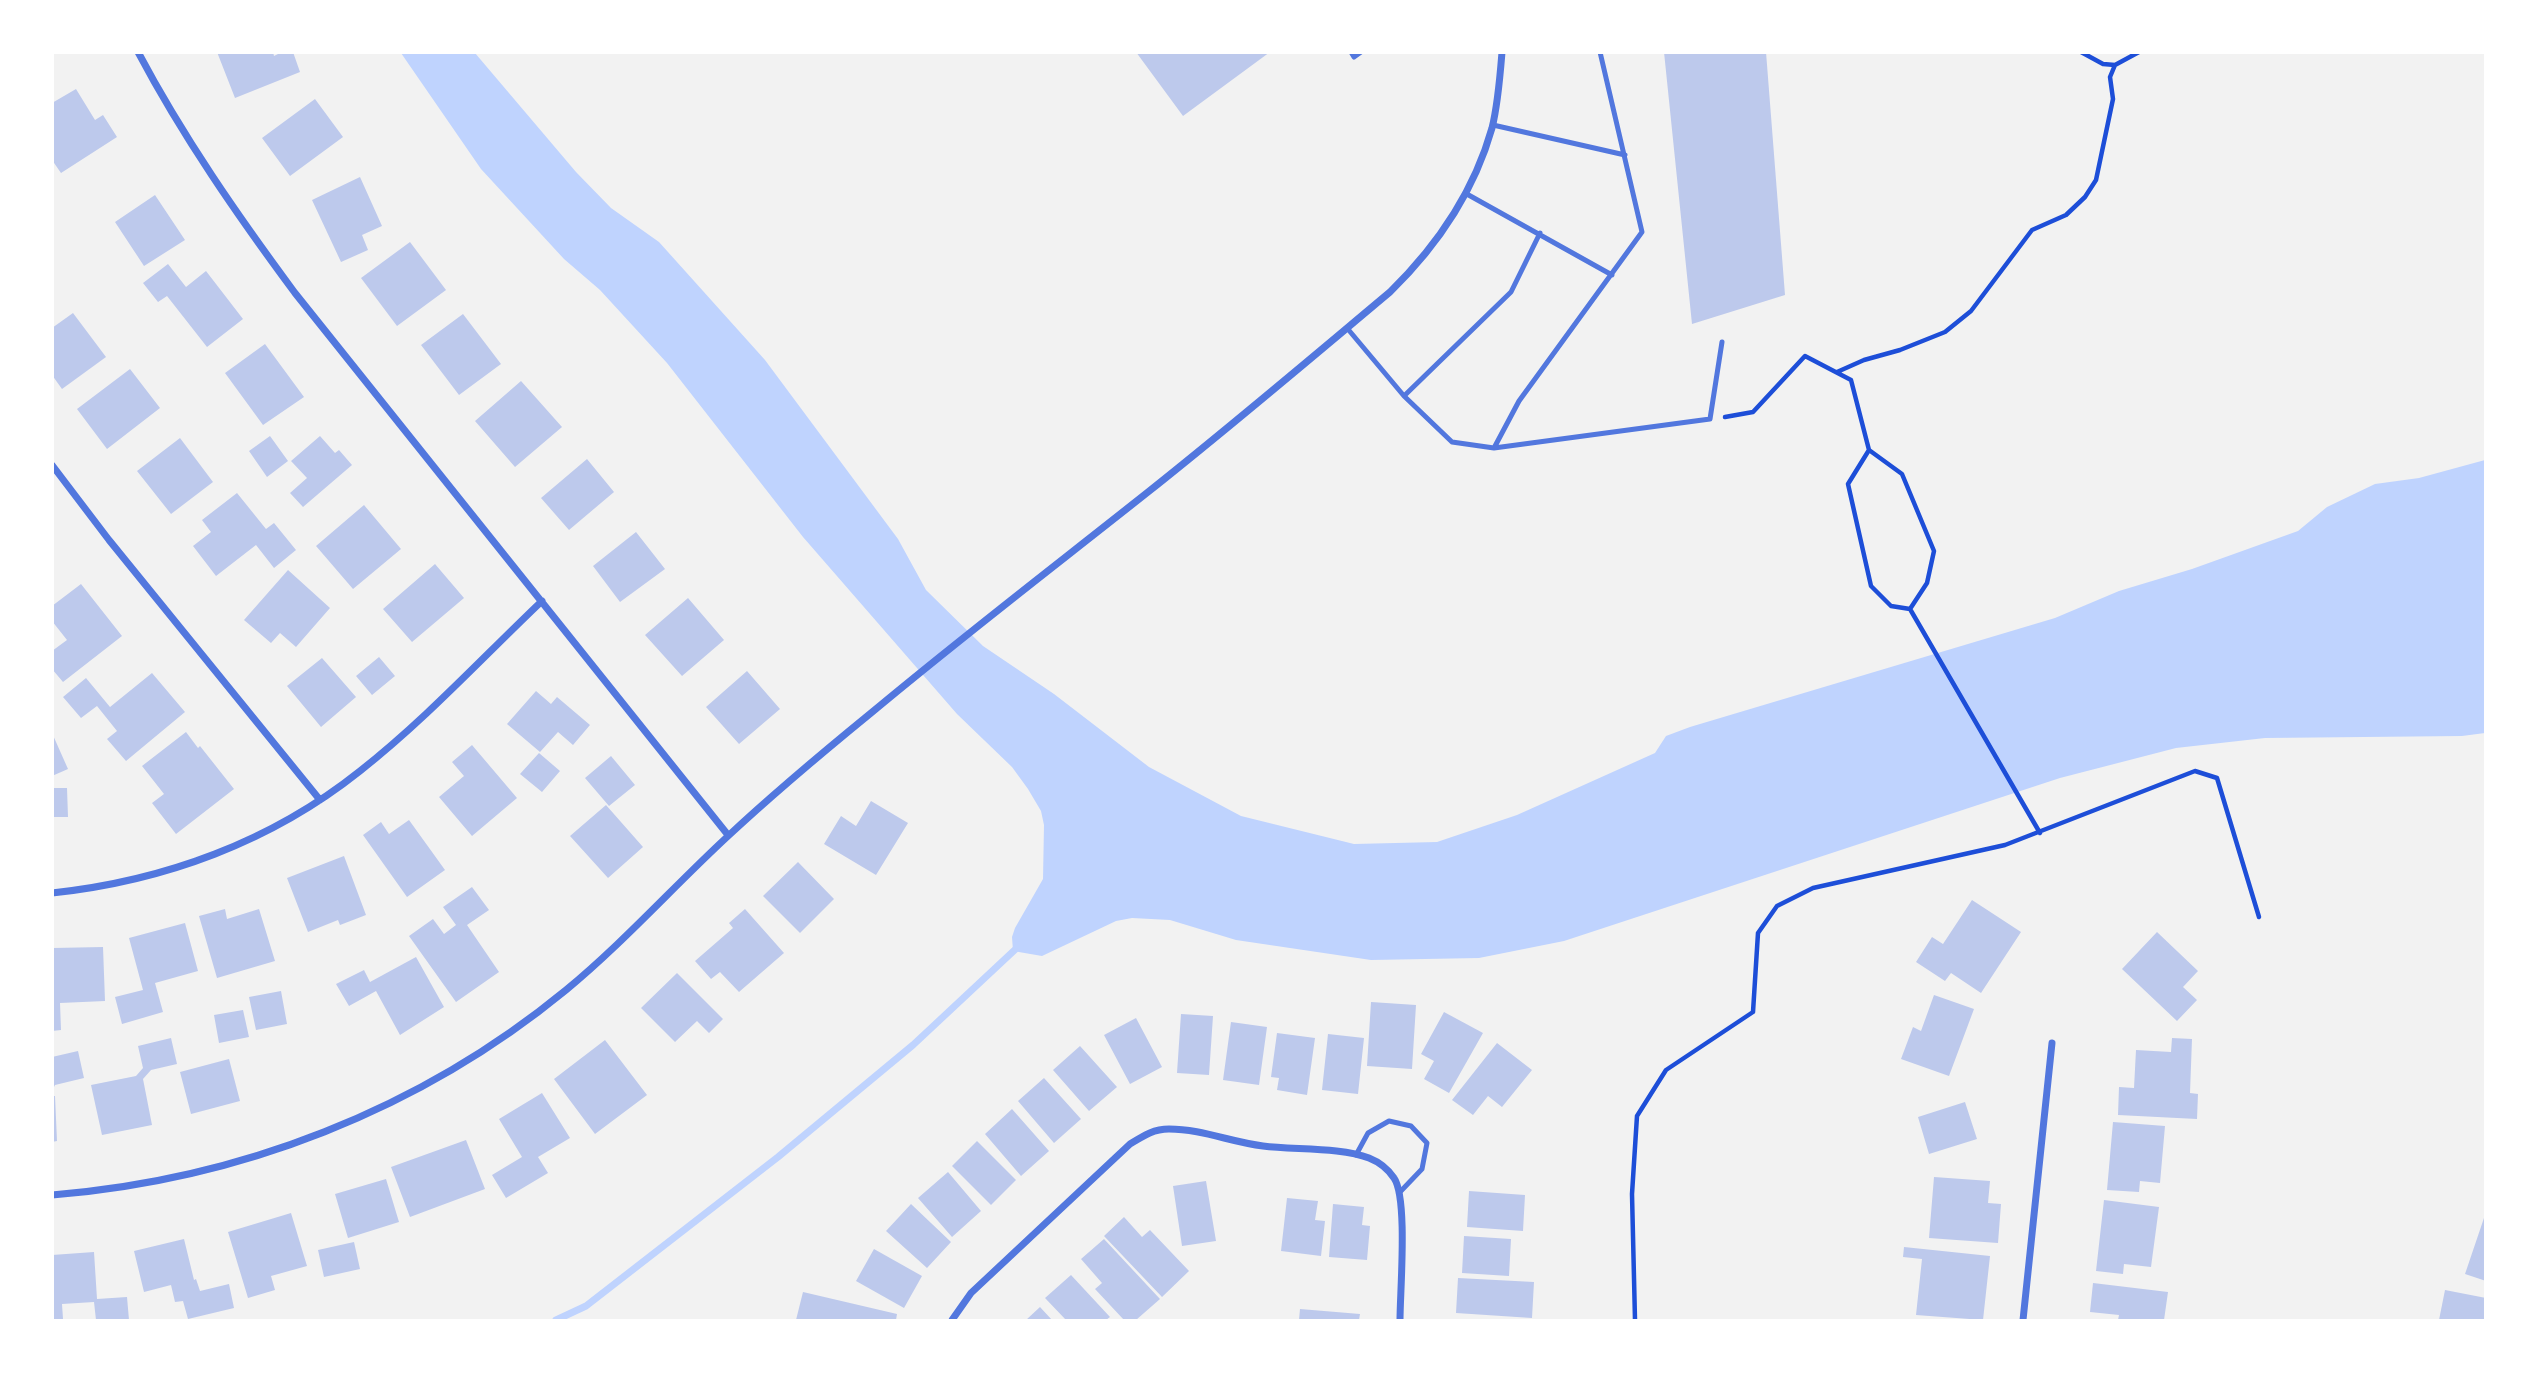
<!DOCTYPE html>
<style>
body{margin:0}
#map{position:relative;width:2538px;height:1373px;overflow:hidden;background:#f2f2f2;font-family:Barlow,sans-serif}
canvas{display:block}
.frame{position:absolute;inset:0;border:54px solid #fff;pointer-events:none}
</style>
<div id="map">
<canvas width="2538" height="1373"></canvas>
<div class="frame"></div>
</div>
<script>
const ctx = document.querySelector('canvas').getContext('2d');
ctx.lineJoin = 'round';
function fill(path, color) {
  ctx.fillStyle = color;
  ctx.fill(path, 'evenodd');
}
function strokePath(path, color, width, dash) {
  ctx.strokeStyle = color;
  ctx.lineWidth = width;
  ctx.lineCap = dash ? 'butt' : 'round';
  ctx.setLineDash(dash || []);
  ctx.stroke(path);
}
fill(new Path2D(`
 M 401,53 L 475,53 L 576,172 L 611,208 L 659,242 L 765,360 L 898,539 L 926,590 L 983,646 L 1054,694 L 1149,767 L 1241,816 L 1354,844 L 1437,842 L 1517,815 L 1655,753 L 1666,736 L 1690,727 L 2055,618 L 2119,591 L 2192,569 L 2298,531 L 2327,507 L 2375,484 L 2419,478 L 2485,460 L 2485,733 L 2462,736 L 2265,738 L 2176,748 L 2060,778 L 1564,941 L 1479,958 L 1371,960 L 1236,940 L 1170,920 L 1132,918 L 1116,921 L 1042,956 L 1013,951 L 1012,937 L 1015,928 L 1043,879 L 1044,825 L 1041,811 L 1028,789 L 1012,767 L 957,714 L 803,537 L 667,363 L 600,290 L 564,259 L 481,169 Z`), '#bfd3fe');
strokePath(new Path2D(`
 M 556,1320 L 586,1306 L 778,1157 L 913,1045 L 1020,945`), '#bfd3fe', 7);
fill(new Path2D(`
 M 217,52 L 273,52 L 274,56 L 282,52 L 293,52 L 300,72 L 235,98 Z
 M 1136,52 L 1270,52 L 1183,116 Z
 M 1664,52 L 1766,52 L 1785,295 L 1692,324 Z
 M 76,89 L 95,120 L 103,115 L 117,137 L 61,173 L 52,160 L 52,103 Z
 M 315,99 L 343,137 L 290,176 L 262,138 Z
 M 360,177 L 382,226 L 362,235 L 368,250 L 341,262 L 312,200 Z
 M 155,195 L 185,240 L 144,266 L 115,222 Z
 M 410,242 L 446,290 L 397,326 L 361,278 Z
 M 168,264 L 186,287 L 206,271 L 243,319 L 207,347 L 167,296 L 158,302 L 143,283 Z
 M 73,313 L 106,357 L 62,389 L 52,375 L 52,328 Z
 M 463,314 L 501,364 L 459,395 L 421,345 Z
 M 265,344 L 304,397 L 263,425 L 225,373 Z
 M 130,369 L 160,408 L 107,449 L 77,409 Z
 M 521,381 L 562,427 L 515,467 L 475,421 Z
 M 270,436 L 288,461 L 267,477 L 249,451 Z
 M 320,436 L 335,453 L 339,450 L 352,465 L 303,507 L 290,493 L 307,478 L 291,461 Z
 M 180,438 L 213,482 L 171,514 L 137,471 Z
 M 587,459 L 614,492 L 569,530 L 541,498 Z
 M 237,493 L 266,529 L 274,523 L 296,550 L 274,568 L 256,545 L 216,576 L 193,546 L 211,532 L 202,520 Z
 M 364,505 L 401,549 L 353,589 L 316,546 Z
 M 636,532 L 665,569 L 620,602 L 593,566 Z
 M 435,564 L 464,598 L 412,642 L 383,609 Z
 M 288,570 L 330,608 L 296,647 L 280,633 L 271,643 L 244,620 Z
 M 81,584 L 122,636 L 63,682 L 52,669 L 52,651 L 67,640 L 52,621 L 52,606 Z
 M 688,598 L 724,640 L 682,676 L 645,635 Z
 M 379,657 L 395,676 L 372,695 L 356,676 Z
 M 322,658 L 356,697 L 321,727 L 287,686 Z
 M 747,671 L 780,709 L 739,744 L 706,707 Z
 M 152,673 L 185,712 L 126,761 L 107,739 L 117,731 L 97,706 L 81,718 L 63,697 L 86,678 L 110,707 Z
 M 536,691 L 551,704 L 557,697 L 590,725 L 573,745 L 558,732 L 540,752 L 507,724 Z
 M 186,732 L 198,748 L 200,746 L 234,789 L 176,834 L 152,803 L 164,794 L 142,766 Z
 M 52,733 L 68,769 L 52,776 Z
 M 472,745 L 517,798 L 472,836 L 439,797 L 464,776 L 452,762 Z
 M 539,753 L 560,771 L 542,792 L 520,774 Z
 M 611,756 L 635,785 L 609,806 L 585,778 Z
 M 52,788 L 67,788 L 68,817 L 52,817 Z
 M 871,801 L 908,823 L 876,875 L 824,844 L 841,816 L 856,826 Z
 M 606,805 L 643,847 L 608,878 L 570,836 Z
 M 409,820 L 445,870 L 407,897 L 363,835 L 381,822 L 389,834 Z
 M 344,856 L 366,915 L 340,925 L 338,920 L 308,932 L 287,878 Z
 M 798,862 L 834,899 L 800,933 L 763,896 Z
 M 472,887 L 489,910 L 467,925 L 499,972 L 456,1002 L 409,936 L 433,919 L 444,934 L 456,925 L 443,907 Z
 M 1972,900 L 2021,932 L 1981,993 L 1951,973 L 1945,981 L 1916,962 L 1932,937 L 1943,944 Z
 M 225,909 L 227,919 L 259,909 L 275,961 L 217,978 L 199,916 Z
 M 745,909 L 784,953 L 739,992 L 720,972 L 711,979 L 695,961 L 733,928 L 729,923 Z
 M 185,923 L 198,971 L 155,983 L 163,1012 L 122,1024 L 115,997 L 143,990 L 129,938 Z
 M 2157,932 L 2198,971 L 2183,987 L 2197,1000 L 2177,1021 L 2122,969 Z
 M 103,947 L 105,1001 L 60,1003 L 61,1030 L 52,1031 L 53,948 Z
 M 416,957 L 444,1007 L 400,1035 L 376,991 L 349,1006 L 336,984 L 364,970 L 370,982 Z
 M 677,973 L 723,1019 L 709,1033 L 697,1021 L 675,1042 L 641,1008 Z
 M 281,991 L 287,1024 L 256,1030 L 249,997 Z
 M 1934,995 L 1974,1009 L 1949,1076 L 1901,1059 L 1913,1027 L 1921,1031 Z
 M 1371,1002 L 1416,1005 L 1412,1069 L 1367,1066 Z
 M 243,1010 L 249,1037 L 219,1043 L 214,1015 Z
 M 1444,1012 L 1483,1033 L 1449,1093 L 1424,1079 L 1434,1061 L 1421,1054 Z
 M 1181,1014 L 1213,1016 L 1209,1075 L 1177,1073 Z
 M 1136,1018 L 1162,1067 L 1130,1084 L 1104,1035 Z
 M 1231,1022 L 1267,1027 L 1259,1085 L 1223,1080 Z
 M 1277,1033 L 1315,1038 L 1307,1095 L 1277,1090 L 1279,1078 L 1271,1077 Z
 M 1328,1034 L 1364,1038 L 1358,1094 L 1322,1090 Z
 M 171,1038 L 177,1064 L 151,1070 L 143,1079 L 152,1125 L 102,1135 L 91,1085 L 136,1076 L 143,1068 L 138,1046 Z
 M 2172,1038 L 2192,1039 L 2190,1093 L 2198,1094 L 2197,1119 L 2118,1115 L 2119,1087 L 2134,1088 L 2136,1050 L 2171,1052 Z
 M 605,1040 L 647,1095 L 595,1134 L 554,1079 Z
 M 1497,1043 L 1532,1070 L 1502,1107 L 1488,1096 L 1473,1115 L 1452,1100 Z
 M 1080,1046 L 1117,1087 L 1089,1111 L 1053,1070 Z
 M 78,1051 L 84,1078 L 55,1085 L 52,1091 L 52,1057 Z
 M 229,1059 L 240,1101 L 191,1114 L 180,1072 Z
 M 1044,1078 L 1081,1119 L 1054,1143 L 1018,1101 Z
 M 542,1093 L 570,1138 L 538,1157 L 548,1173 L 506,1198 L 492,1175 L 522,1157 L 499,1119 Z
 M 52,1096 L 55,1096 L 57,1141 L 52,1142 Z
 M 1965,1102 L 1977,1139 L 1929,1154 L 1918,1117 Z
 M 1012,1109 L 1049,1151 L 1021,1176 L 985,1134 Z
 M 2113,1122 L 2165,1126 L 2160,1183 L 2140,1181 L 2139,1192 L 2107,1190 Z
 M 466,1140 L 485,1189 L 410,1217 L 391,1167 Z
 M 977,1141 L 1016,1180 L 991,1205 L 952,1166 Z
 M 948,1172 L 981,1211 L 952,1237 L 918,1198 Z
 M 1934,1177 L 1990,1181 L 1988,1203 L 2001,1204 L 1998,1243 L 1929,1238 Z
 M 386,1179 L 399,1222 L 348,1238 L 335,1194 Z
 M 1206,1181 L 1216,1241 L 1182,1246 L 1173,1186 Z
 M 1469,1191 L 1525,1195 L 1523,1231 L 1467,1227 Z
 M 1287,1198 L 1318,1201 L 1315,1220 L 1325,1221 L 1321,1256 L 1281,1251 Z
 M 2104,1200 L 2159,1207 L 2151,1267 L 2124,1264 L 2123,1274 L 2096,1271 Z
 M 911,1204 L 951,1242 L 927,1268 L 886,1231 Z
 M 1333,1204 L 1364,1207 L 1362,1225 L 1370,1226 L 1367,1260 L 1329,1257 Z
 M 291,1213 L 307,1266 L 271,1276 L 275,1290 L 248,1298 L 228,1232 Z
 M 2485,1215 L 2486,1215 L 2486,1281 L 2465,1274 Z
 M 1124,1217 L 1142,1237 L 1150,1230 L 1189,1271 L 1162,1297 L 1104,1236 Z
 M 1464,1236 L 1511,1239 L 1509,1276 L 1462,1273 Z
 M 184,1239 L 194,1280 L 196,1279 L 200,1291 L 229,1284 L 234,1308 L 188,1319 L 183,1301 L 175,1302 L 171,1285 L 144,1292 L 134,1251 Z
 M 1104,1239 L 1160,1299 L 1136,1320 L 1124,1320 L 1095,1289 L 1102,1283 L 1081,1259 Z
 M 354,1242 L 360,1269 L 324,1277 L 318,1250 Z
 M 1904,1247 L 1990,1256 L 1983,1320 L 1916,1315 L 1922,1259 L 1903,1257 Z
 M 874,1249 L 922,1276 L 904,1308 L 856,1281 Z
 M 94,1252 L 97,1299 L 127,1297 L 129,1320 L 96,1320 L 94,1302 L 62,1304 L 63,1319 L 52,1319 L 52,1255 Z
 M 1071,1275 L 1110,1317 L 1106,1320 L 1066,1320 L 1045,1298 Z
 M 1458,1278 L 1534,1282 L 1532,1318 L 1456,1313 Z
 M 2093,1283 L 2168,1292 L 2164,1320 L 2118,1320 L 2119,1315 L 2090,1312 Z
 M 2445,1290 L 2486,1298 L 2486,1320 L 2439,1320 Z
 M 803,1292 L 897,1314 L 896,1320 L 796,1320 Z
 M 1040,1307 L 1052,1320 L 1026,1320 Z
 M 1300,1309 L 1360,1314 L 1359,1320 L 1299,1320 Z`), '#bdc9ec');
strokePath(new Path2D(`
 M 2081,52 L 2103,64 L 2115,65
 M 1837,372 L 1864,360 L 1900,350 L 1945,332 L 1971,311 L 2032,230 L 2066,215 L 2085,197 L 2096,180 L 2113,99 L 2110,77 L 2115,65 L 2139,52
 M 1725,417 L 1753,412 L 1805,356 L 1851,380 L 1869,450 L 1902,474 L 1934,551 L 1927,583 L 1910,609 L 2040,833
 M 1869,450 L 1848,484 L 1871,586 L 1891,606 L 1910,609
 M 1635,1320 L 1632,1194 L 1637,1116 L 1666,1070 L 1753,1012 L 1758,933 L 1777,906 L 1813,888 L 2005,845 L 2195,771 L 2217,778 L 2259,917`), '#1d4ed8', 4.5);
strokePath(new Path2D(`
 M 1351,52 L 1354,57 L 1361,52
 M 1493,125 L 1625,155
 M 1465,193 L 1612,275
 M 1347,328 L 1404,396 L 1452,442 L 1494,448 L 1710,419 L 1722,342
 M 1404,396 L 1511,292 L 1540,233
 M 1494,448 L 1519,401 L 1642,232 L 1600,52
 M 1356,1155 L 1368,1133 L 1389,1121 L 1411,1126 L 1427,1143 L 1422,1169 L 1400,1192`), '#5277de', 5);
strokePath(new Path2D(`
 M 138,52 C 183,137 238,216 295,293 L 728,835
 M 52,465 L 109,540 L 320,800
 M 52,893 C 164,881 271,842 360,771 C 425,720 482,658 542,601
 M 52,1195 C 239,1180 420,1110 566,990 C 623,943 673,887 727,837 C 773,794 822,753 871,713 C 962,637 1056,565 1148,492 C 1230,427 1310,359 1390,292 C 1437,246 1474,192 1492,128 C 1498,104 1500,77 1502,52
 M 952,1320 L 971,1293 L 1130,1144 C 1143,1136 1153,1129 1169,1129 C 1201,1129 1231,1142 1263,1146 C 1294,1150 1341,1147 1369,1158 C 1379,1162 1388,1169 1394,1178 C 1408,1198 1400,1292 1400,1320
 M 2023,1320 L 2052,1043`), '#5277de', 7);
</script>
